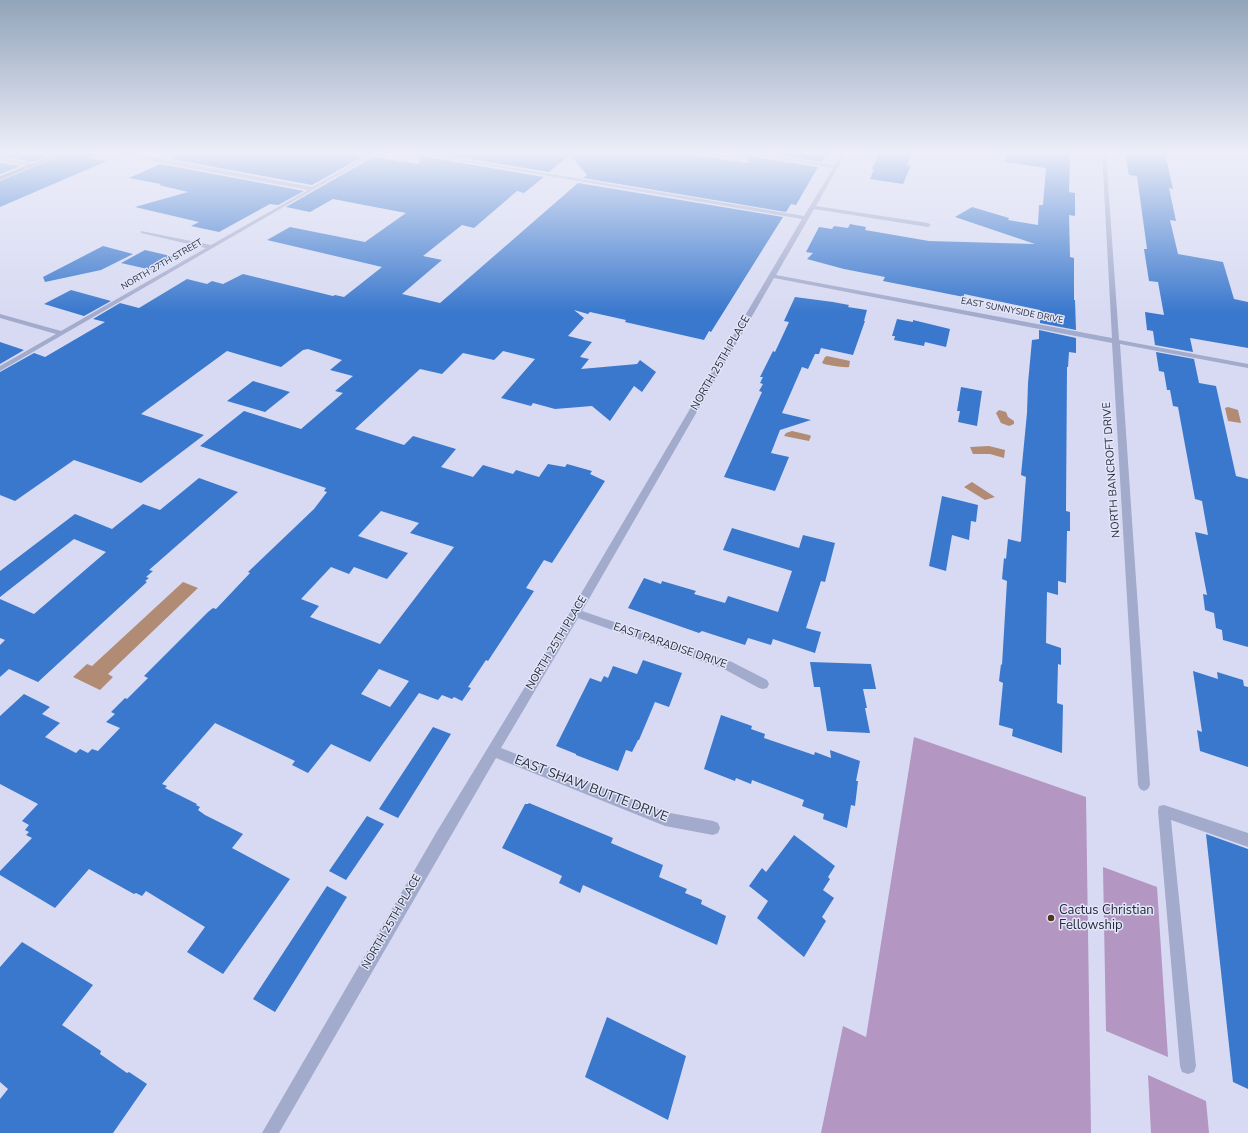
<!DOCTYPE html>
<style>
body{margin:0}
canvas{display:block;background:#d7daf2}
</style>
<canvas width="1248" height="1133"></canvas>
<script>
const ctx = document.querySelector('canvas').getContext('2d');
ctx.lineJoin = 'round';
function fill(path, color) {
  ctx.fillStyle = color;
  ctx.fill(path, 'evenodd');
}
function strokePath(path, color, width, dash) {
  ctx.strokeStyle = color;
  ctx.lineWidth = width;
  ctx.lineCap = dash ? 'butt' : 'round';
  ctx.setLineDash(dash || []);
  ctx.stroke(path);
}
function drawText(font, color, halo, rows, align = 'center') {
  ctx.font = font + ' "Nunito Sans",sans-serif';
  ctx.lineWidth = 3;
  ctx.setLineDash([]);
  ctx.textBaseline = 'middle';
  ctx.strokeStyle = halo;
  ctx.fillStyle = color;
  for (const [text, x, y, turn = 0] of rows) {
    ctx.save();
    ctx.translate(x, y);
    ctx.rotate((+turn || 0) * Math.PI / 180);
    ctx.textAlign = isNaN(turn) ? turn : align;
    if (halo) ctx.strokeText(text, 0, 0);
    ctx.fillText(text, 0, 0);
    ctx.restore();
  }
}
fill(new Path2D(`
 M 914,737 L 1086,797 L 1091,1133 L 821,1133 L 843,1026 L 866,1037 Z
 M 1103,867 L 1157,887 L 1168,1057 L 1106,1031 Z
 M 1148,1075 L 1206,1101 L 1209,1133 L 1151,1133 Z`), '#b396c2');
fill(new Path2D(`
 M 827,356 L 850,361 L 849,367 C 845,368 825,365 822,363 L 825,357 Z
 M 1228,407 L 1238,410 L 1241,423 L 1228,421 L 1225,408 Z
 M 999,410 L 1006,412 L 1008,417 L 1014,421 L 1014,424 L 1009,426 L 1001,423 L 996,413 Z
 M 792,431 L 809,435 L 811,436 L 809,441 L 784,436 L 786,433 Z
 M 989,446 L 1005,450 L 1004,458 L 990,454 L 973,454 L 970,447 Z
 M 972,482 L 995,497 L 985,500 L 964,487 Z
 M 183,582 L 198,588 L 108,674 L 113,677 L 100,690 L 73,677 L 87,664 L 92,666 Z`), '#b18b74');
fill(new Path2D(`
 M 0,153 L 55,153 L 33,162 L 0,156 Z
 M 66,153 L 100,153 L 89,158 L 107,161 L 0,207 L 0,181 Z
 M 184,153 L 349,153 L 364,156 L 312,185 L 171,159 Z
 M 433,153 L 681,153 L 748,163 L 749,156 L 818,167 L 796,205 L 791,204 L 786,212 L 583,178 L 587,175 L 570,155 L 549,172 Z
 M 763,153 L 827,153 L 822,162 Z
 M 879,153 L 912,153 L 907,166 L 911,165 L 903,184 L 870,179 L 874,169 L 872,169 Z
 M 1006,153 L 1070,153 L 1069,192 L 1075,193 L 1075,216 L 1069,215 L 1070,257 L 1074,258 L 1074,300 L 1075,300 L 1076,330 L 1040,323 L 1040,310 L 964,294 L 964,297 L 883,281 L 885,277 L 844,269 L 807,259 L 813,253 L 806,252 L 819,227 L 832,229 L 834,226 L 848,228 L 850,224 L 866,227 L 865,230 L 929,241 L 1035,244 L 955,217 L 972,207 L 1009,218 L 1008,220 L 1038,225 L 1039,205 L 1043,205 L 1046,168 L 1005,162 Z
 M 1125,153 L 1165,153 L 1173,189 L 1169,188 L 1176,221 L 1170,220 L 1178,254 L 1223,262 L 1234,299 L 1248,302 L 1248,348 L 1190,338 L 1193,352 L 1155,345 L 1153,331 L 1147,330 L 1145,312 L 1164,315 L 1158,282 L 1149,281 L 1144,249 L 1147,249 L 1137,176 L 1129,175 Z
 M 420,156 L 544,177 L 524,193 L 517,191 L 474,228 L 462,225 L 423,256 L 442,260 L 402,294 L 440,303 L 578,183 L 783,217 L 711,332 L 709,331 L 704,340 L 625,322 L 626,320 L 590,312 L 588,314 L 574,310 L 584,318 L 568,336 L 592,342 L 580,357 L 589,359 L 581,369 L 637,364 L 640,360 L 656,372 L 642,392 L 634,386 L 610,421 L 592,406 L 555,409 L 533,403 L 531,406 L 501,398 L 535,359 L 503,351 L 494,360 L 463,353 L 442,374 L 420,369 L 355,429 L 404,445 L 413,436 L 456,449 L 441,467 L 473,477 L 483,465 L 513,474 L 516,470 L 539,477 L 548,464 L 565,467 L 567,464 L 592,471 L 590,474 L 605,481 L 552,563 L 544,560 L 526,588 L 534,591 L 488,661 L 486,660 L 468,687 L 471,688 L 462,701 L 454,697 L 452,699 L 442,695 L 438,700 L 419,693 L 370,762 L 331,744 L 308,773 L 292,765 L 295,761 L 215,723 L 162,784 L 167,786 L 165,788 L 197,804 L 196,805 L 200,807 L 198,810 L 205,815 L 243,834 L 232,848 L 290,879 L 223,974 L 187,952 L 205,927 L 146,891 L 142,896 L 136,893 L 134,894 L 89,869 L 55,908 L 0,875 L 0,871 L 32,838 L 26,835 L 29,832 L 25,830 L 29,825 L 22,821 L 38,804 L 0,784 L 0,716 L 24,694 L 50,707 L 42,714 L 60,723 L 45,737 L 76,753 L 80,749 L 88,753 L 92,749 L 98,751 L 120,728 L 106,722 L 115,714 L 111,712 L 125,698 L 127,699 L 148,678 L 144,676 L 208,612 L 213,608 L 216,609 L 250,573 L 248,572 L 314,509 L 327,492 L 324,491 L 326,488 L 200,446 L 244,411 L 301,429 L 343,393 L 335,391 L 353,376 L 330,370 L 342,360 L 308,349 L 303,350 L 281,367 L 227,351 L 141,414 L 204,435 L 141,483 L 74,460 L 15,501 L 0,495 L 0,372 L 34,353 L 45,357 L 105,322 L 93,319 L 120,303 L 139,308 L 187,279 L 207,284 L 212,281 L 223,284 L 243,274 L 333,296 L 335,295 L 344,297 L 382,267 L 267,240 L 290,227 L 365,242 L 406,213 L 333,199 L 310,212 L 286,207 L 373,157 L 419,164 ZM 381,511 L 419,523 L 410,533 L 454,547 L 380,644 L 310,617 L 319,606 L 301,599 L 331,567 L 349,574 L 354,567 L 387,579 L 408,553 L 358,536 ZM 379,669 L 409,681 L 390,707 L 361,694 Z
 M 0,163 L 21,166 L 0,174 Z
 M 160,164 L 304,191 L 278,205 L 270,204 L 219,232 L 191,226 L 199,222 L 135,207 L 188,192 L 159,185 L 161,184 L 129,178 Z
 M 103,246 L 133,254 L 101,270 L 45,282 L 43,277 Z
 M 145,250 L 175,257 L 152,270 L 121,263 Z
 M 71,290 L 111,301 L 84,316 L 44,304 Z
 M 795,297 L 833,302 L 849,305 L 848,307 L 867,310 L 864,321 L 865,321 L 853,355 L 821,348 L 819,354 L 815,354 L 808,369 L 802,367 L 782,413 L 811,420 L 780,430 L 771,453 L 789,457 L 775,491 L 724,477 L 762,392 L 759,391 L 763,384 L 760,383 L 763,377 L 760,377 L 773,351 L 775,352 L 789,322 L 784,321 Z
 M 897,319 L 913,322 L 913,320 L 950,329 L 946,347 L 925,342 L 924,346 L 894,340 L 895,336 L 892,336 Z
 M 1039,330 L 1076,338 L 1076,353 L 1069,352 L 1068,367 L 1067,367 L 1066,511 L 1070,512 L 1070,531 L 1067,531 L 1066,583 L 1058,581 L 1058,595 L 1047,592 L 1046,643 L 1061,648 L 1061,665 L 1058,664 L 1057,703 L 1063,705 L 1062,753 L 1012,736 L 1013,729 L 999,725 L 1003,683 L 999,681 L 1001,664 L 1002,665 L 1007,581 L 1002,579 L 1004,558 L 1006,559 L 1008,539 L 1020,542 L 1021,541 L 1026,477 L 1021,475 L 1027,413 L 1028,383 L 1032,340 L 1039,339 Z
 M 0,342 L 24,350 L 0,364 Z
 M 1156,352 L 1194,359 L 1199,383 L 1216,386 L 1236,476 L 1248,479 L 1248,647 L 1223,640 L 1222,630 L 1216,628 L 1214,613 L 1205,610 L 1203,594 L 1207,595 L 1195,532 L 1208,535 L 1202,501 L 1195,499 L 1178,407 L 1173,406 L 1170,390 L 1167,390 L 1164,372 L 1159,371 Z
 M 253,381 L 290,392 L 265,412 L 227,401 Z
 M 961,387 L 982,391 L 977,426 L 958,422 L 960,411 L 957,411 Z
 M 199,478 L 238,492 L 149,570 L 153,571 L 146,577 L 149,578 L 145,581 L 147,582 L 38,682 L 9,669 L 0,677 L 0,645 L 5,640 L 0,638 L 0,599 L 34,614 L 106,552 L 74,539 L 0,597 L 0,571 L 75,514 L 112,529 L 143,504 L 160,510 Z
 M 942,496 L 978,505 L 976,522 L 971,521 L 969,540 L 952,535 L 946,571 L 929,566 Z
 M 732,528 L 799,548 L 803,535 L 835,543 L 825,582 L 821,581 L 806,628 L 821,632 L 815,653 L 773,639 L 771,645 L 748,638 L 745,645 L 702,631 L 699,633 L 628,608 L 644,578 L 661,584 L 662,581 L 696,591 L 694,594 L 725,603 L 728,596 L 778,612 L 792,571 L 723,550 Z
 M 643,660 L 682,673 L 669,707 L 655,702 L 639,740 L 638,740 L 632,752 L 626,750 L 618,771 L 576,755 L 576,754 L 556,746 L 590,678 L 601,682 L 604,676 L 608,678 L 613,666 L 637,674 Z
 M 810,662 L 871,664 L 876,689 L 863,689 L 867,708 L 865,708 L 870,733 L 827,731 L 820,687 L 814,687 Z
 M 1193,671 L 1218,679 L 1217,672 L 1243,680 L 1244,686 L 1248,687 L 1248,767 L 1200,751 L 1197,730 L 1202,732 Z
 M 721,715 L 752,726 L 751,729 L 765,734 L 764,738 L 814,755 L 815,752 L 831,758 L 830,750 L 860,761 L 856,781 L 858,781 L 855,806 L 851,805 L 847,828 L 823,819 L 824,814 L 802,806 L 804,800 L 752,780 L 751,784 L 736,778 L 735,781 L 704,769 Z
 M 433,727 L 451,734 L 398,818 L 379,809 Z
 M 529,803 L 613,838 L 611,843 L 663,865 L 659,877 L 687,889 L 685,893 L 702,900 L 701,904 L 726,916 L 717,945 L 583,885 L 580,893 L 559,883 L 562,876 L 502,848 L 525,804 L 528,804 Z
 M 367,816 L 384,824 L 346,880 L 329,871 Z
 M 1206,834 L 1248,849 L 1248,1089 L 1233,1082 Z
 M 794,835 L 835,866 L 828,877 L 830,879 L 823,890 L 834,898 L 822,917 L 826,921 L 804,957 L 757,918 L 768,901 L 749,886 L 762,868 L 766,872 Z
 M 327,886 L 347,897 L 275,1012 L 253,999 Z
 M 22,942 L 93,985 L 62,1025 L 101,1051 L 100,1054 L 127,1073 L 129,1072 L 147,1084 L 113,1133 L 0,1133 L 0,1099 L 8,1089 L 0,1082 L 0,967 Z
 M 607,1017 L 686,1056 L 668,1120 L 585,1077 Z`), '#3a78cd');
fill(new Path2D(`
 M 0,157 L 32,163 L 35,165 L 32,167 L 0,161 Z
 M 1164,805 L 1248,833 L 1248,847 L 1171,820 L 1196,1066 L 1194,1072 L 1188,1074 L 1182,1072 L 1180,1066 L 1158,811 L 1159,806 Z`), '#a2abcb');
fill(new Path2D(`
 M 123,153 L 131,153 L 312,187 L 372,153 L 377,153 L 0,371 L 0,366 L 56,334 L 0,318 L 0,314 L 61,331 L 206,248 L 141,233 L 141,231 L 211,245 L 308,190 L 152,161 Z
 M 413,153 L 424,153 L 804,216 L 833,168 L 741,153 L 753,153 L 834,165 L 842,153 L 846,153 L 816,206 L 928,223 L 931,225 L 928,227 L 814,209 L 776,275 L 1112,338 L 1102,153 L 1106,153 L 1119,340 L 1248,364 L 1248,368 L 1120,344 L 1150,785 L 1148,789 L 1144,791 L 1140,789 L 1138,785 L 1112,343 L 774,278 L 582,611 L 732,662 L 767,680 L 769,684 L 767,688 L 763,689 L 759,688 L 724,669 L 578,618 L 501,748 L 665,812 L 713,821 L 718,823 L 720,828 L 718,833 L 713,835 L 665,826 L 496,758 L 279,1133 L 262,1133 L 436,833 L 559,631 L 802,219 Z`), '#a2abcb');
fill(new Path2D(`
 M 59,153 L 65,153 L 0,180 L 0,176 Z`), '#74809e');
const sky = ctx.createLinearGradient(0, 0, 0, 312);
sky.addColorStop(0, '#92a4ba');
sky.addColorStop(0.49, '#edeef9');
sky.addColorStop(1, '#edeef900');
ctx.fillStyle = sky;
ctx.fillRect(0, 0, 1248, 312);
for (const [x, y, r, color] of [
 [1051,918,4,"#583219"]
]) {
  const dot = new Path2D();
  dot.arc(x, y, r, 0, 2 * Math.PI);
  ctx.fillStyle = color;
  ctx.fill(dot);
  strokePath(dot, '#e3e6fa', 1.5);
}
drawText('9px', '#252b35', '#e3e6fa', [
 ["NORTH 27TH STREET",162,265,-30],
 ["EAST SUNNYSIDE DRIVE",1012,311,11]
]);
drawText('11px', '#252b35', '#e3e6fa', [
 ["NORTH 25TH PLACE",721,363,-60],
 ["NORTH BANCROFT DRIVE",1112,470,-94],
 ["NORTH 25TH PLACE",557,643,-59],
 ["EAST PARADISE DRIVE",670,646,19],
 ["NORTH 25TH PLACE",392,922,-60]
]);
drawText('13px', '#252b35', '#e3e6fa', [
 ["EAST SHAW BUTTE DRIVE",591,789,21]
]);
drawText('13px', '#252b35', '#e3e6fa', [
 ["Cactus Christian",1059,911],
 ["Fellowship",1059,926]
], 'left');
</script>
